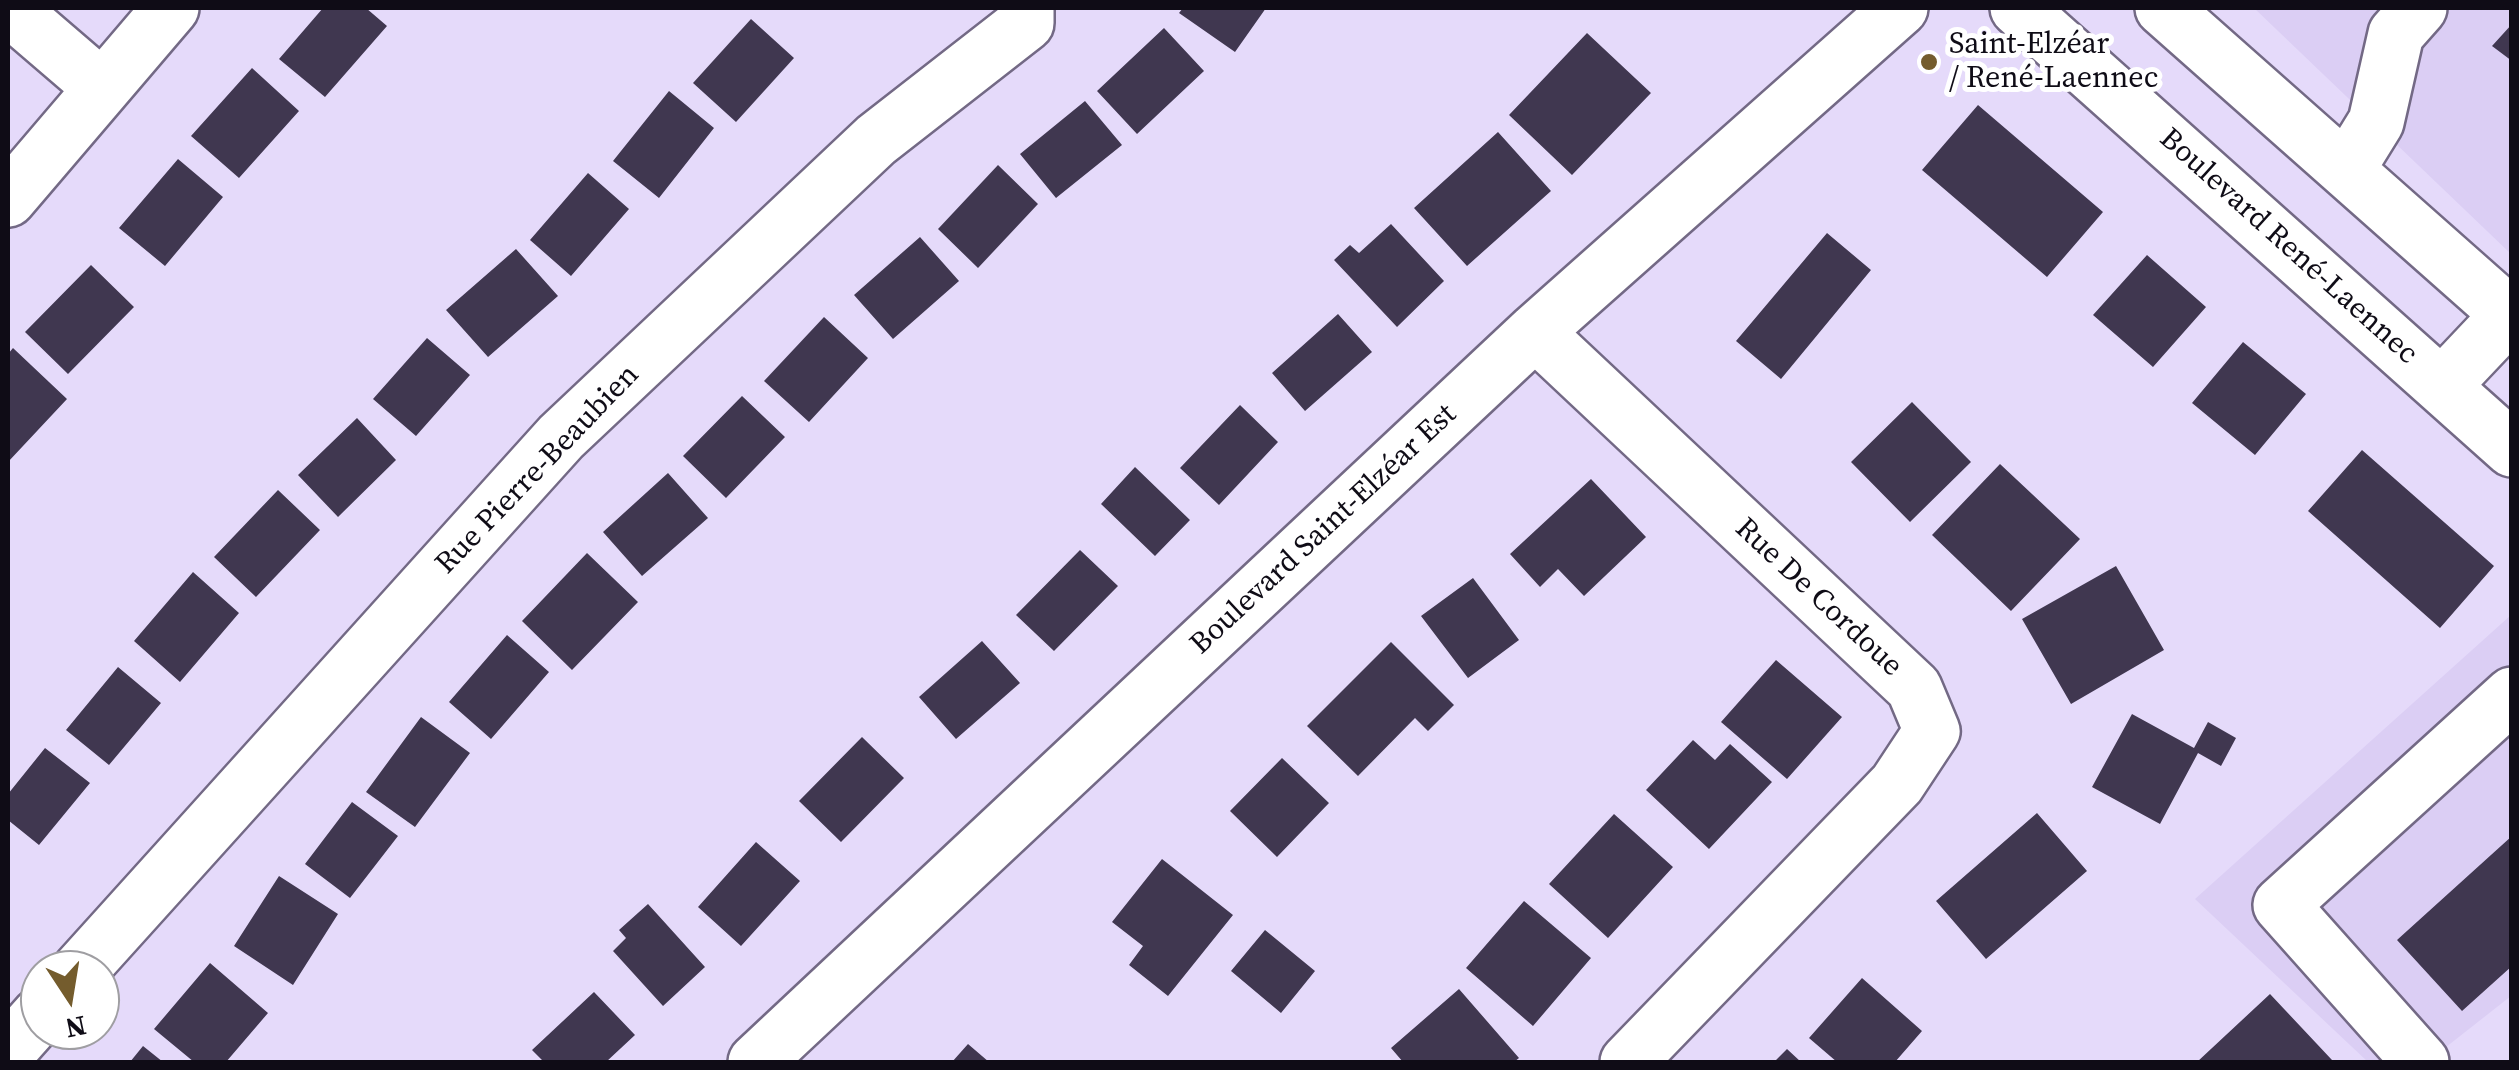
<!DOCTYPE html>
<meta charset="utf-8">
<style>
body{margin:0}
#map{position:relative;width:2519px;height:1070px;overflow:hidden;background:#e5dafa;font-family:"Source Serif 4",serif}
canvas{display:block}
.frame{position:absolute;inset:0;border:10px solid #0f0c16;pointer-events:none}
.north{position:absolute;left:20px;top:950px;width:100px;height:100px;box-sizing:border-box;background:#fff;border:2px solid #9f9ea2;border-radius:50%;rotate:168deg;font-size:28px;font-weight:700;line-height:40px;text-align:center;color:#0f0c16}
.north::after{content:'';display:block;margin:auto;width:35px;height:45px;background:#745c2d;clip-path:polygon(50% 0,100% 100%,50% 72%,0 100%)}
</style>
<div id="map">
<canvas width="2519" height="1070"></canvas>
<div class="frame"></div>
<div class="north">N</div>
</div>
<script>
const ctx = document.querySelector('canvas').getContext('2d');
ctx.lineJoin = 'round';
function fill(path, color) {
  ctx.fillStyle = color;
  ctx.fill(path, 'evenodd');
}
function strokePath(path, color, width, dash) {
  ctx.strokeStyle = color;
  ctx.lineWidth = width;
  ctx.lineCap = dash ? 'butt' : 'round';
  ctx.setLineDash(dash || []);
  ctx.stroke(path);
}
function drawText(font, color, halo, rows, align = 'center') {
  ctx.font = font + ' "Source Serif 4",serif';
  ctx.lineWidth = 10;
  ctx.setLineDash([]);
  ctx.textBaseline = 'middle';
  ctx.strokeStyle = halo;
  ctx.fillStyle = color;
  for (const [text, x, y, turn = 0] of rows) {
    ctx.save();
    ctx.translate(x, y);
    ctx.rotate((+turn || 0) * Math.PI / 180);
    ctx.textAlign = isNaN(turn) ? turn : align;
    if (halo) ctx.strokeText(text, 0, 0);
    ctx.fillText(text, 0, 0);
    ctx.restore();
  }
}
fill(new Path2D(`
 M 2254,8 L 2511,8 L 2511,254 Z
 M 2511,615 L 2511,996 L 2427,1062 L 2368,1062 L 2195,899 Z`), '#dbcef4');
fill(new Path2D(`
 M 323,8 L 366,8 L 387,26 L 325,97 L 279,59 Z
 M 1183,8 L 1266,8 L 1235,52 L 1179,13 Z
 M 751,19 L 794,58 L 736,122 L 693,83 Z
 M 2512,24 L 2512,61 L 2492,46 Z
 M 1164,28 L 1204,71 L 1137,134 L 1097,91 Z
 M 1587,33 L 1651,93 L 1572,175 L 1509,115 Z
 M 252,68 L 299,111 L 239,178 L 191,136 Z
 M 669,91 L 714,128 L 659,198 L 613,161 Z
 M 1085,101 L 1122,145 L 1056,198 L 1020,154 Z
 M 1978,105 L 2103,212 L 2047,277 L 1922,170 Z
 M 1498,132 L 1551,191 L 1467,266 L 1414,208 Z
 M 178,159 L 223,197 L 165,266 L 119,228 Z
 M 998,165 L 1038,204 L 978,268 L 938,229 Z
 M 588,173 L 629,209 L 571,276 L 530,240 Z
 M 1391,224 L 1444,281 L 1397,327 L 1334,260 L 1350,245 L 1359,253 Z
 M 1827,233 L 1871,270 L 1781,379 L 1736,341 Z
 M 920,237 L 959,281 L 893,339 L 854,295 Z
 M 516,249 L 558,296 L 488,357 L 446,310 Z
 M 2147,255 L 2206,307 L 2153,367 L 2093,315 Z
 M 91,265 L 134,307 L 68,374 L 25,332 Z
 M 1338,314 L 1372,352 L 1305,411 L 1272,373 Z
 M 824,317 L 868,358 L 809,422 L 764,381 Z
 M 427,338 L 470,375 L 416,436 L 373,399 Z
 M 2243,342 L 2306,394 L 2255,455 L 2192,403 Z
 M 13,348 L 67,399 L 8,462 L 8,354 Z
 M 742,396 L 785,437 L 726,498 L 683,456 Z
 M 1912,402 L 1971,462 L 1910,522 L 1851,462 Z
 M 1240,405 L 1278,442 L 1219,505 L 1180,468 Z
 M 357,418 L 396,460 L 338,517 L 298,475 Z
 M 2362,450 L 2494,566 L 2440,628 L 2308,511 Z
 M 2000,464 L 2080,539 L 2011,611 L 1932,535 Z
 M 1135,467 L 1190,520 L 1155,556 L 1101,504 Z
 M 668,473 L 708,518 L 642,576 L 603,532 Z
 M 1591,479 L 1646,537 L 1584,596 L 1558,569 L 1540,587 L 1510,554 Z
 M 278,490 L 320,530 L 256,597 L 214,557 Z
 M 1080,550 L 1118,586 L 1054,651 L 1016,615 Z
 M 587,553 L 638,602 L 572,670 L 522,621 Z
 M 2116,566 L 2164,650 L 2071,704 L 2022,619 Z
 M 193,572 L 239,613 L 180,682 L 134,641 Z
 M 1473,578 L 1519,640 L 1468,678 L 1421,616 Z
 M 507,635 L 549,672 L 491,739 L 449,702 Z
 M 982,641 L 1020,683 L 956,739 L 919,697 Z
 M 1391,642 L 1454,705 L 1428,731 L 1415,718 L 1358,776 L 1307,726 Z
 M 1776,660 L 1842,717 L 1787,779 L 1721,722 Z
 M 118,667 L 161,703 L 109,765 L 66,730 Z
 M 2132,714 L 2194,748 L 2208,722 L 2236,738 L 2221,766 L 2198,753 L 2160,824 L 2092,787 Z
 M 421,717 L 470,753 L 415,827 L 366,792 Z
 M 862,737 L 904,778 L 841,842 L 799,801 Z
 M 1693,740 L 1715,760 L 1730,744 L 1772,782 L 1709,849 L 1646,790 Z
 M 45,748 L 90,783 L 39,845 L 8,820 L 8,794 Z
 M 1282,758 L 1329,803 L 1277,857 L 1230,811 Z
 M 352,802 L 398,836 L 350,898 L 305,864 Z
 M 2037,813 L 2087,871 L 1986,959 L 1936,901 Z
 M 1614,814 L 1673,867 L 1608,938 L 1549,884 Z
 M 2512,836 L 2512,966 L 2462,1011 L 2397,940 Z
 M 756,842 L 800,881 L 741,946 L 698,907 Z
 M 1162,859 L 1233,915 L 1168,996 L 1129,965 L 1143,946 L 1112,922 Z
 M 279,876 L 338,914 L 293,985 L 234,946 Z
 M 1524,901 L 1591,958 L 1533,1026 L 1466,968 Z
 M 648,904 L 705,967 L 663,1006 L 613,951 L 626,938 L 619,930 Z
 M 1265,930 L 1315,971 L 1281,1013 L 1231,971 Z
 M 210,963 L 268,1013 L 226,1062 L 194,1062 L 154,1029 Z
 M 1862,978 L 1922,1031 L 1895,1062 L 1837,1062 L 1809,1038 Z
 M 1459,989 L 1519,1058 L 1514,1062 L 1403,1062 L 1391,1048 Z
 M 594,992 L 635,1035 L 606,1062 L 544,1062 L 532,1050 Z
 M 2270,994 L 2332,1060 L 2197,1062 Z
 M 968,1044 L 989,1062 L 952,1062 Z
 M 143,1046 L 163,1062 L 130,1062 Z
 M 1787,1049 L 1801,1062 L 1774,1062 Z`), '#403750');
const minor = new Path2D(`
 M 9,8 L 101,87
 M 2018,8 L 2512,449
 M 2163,8 L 2512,317
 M 2347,169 L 2376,122 L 2396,34 L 2419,8
 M 8,199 L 171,8
 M 1535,332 L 1914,688 L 1932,731 L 1897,784 L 1628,1062
 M 2443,385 L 2512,312
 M 80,970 L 561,437 L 876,140 L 1026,23 L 1026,8
 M 8,1051 L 40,1015
 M 756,1062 L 1535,332 L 1900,8
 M 2421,1062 L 2281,905 L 2512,695`);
strokePath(minor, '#736985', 60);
strokePath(minor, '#fff', 55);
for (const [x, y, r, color] of [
 [1929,62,10,"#745c2d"]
]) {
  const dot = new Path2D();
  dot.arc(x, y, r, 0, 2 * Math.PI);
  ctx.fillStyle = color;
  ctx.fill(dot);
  strokePath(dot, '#fff', 4);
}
drawText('30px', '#0f0c16', '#fff', [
 ["Saint-Elzéar",1949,45],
 ["/ René-Laennec",1949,79]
], 'left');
drawText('30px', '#0f0c16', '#fff', [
 ["Boulevard René-Laennec",2288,247,42],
 ["Rue Pierre-Beaubien",538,470,-46],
 ["Boulevard Saint-Elzéar Est",1324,530,-43],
 ["Rue De Cordoue",1818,598,43]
]);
</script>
